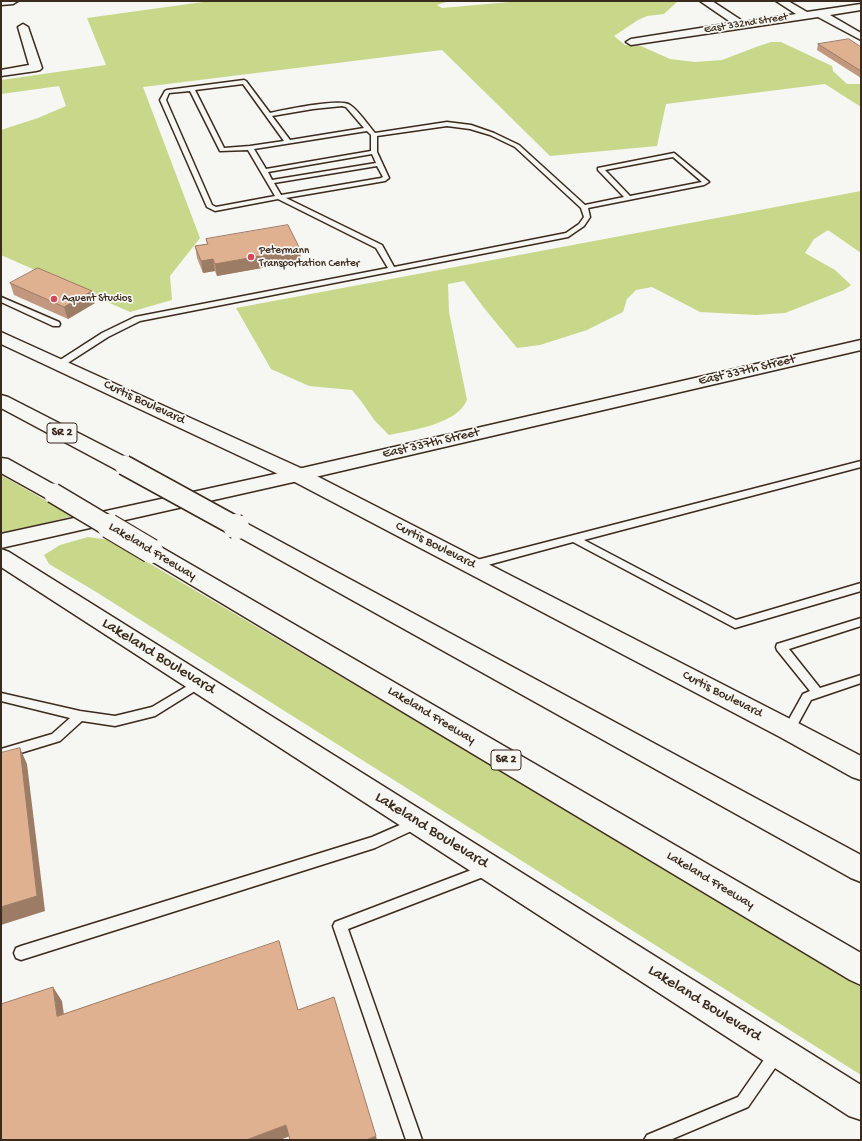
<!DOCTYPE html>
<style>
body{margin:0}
#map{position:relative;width:862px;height:1141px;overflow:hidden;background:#f6f6f2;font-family:"Gochi Hand",sans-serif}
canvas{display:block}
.frame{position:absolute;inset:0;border:2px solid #3b2a1e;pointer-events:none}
</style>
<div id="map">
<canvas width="862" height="1141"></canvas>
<div class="frame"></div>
</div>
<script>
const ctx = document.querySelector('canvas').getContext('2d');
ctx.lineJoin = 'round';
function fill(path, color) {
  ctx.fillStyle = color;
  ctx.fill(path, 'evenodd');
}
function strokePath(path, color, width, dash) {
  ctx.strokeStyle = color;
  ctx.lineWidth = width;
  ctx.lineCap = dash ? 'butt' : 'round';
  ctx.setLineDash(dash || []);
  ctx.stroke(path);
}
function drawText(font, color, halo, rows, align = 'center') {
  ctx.font = font + ' "Gochi Hand",sans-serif';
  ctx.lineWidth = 3.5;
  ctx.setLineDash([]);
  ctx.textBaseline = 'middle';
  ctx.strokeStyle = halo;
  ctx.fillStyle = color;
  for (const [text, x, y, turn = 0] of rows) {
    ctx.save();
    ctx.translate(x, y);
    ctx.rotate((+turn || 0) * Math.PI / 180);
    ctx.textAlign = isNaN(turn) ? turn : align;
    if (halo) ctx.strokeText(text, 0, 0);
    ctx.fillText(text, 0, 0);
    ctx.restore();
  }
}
fill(new Path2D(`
 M 210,1 L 450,1 L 437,5 L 442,8 L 520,1 L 678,1 L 664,14 L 647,16 L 638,20 L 614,36 L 625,45 L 641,46 L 670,59 L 695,62 L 722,60 L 756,47 L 771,42 L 781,42 L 832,66 L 833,71 L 847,84 L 861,84 L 861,107 L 825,84 L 666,104 L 657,146 L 550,156 L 442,50 L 143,87 L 200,238 L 170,276 L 172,300 L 130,312 L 1,255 L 1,130 L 38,118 L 66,106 L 59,86 L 1,94 L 1,80 L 106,65 L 87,18 Z
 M 861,191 L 861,253 L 828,230 L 814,239 L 805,253 L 835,270 L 851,285 L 844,290 L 785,313 L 756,315 L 700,312 L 652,287 L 636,290 L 627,299 L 623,312 L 587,330 L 540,345 L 517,348 L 484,308 L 464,281 L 448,284 L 449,312 L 467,400 C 457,424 413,430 389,435 L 375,421 L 361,401 L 352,390 L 309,386 L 271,369 L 236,308 Z
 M 1,475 L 73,516 L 3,534 L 1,533 Z
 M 88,537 L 110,540 L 861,984 L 861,1075 L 93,590 L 49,564 L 44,555 L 60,545 Z`), '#c9d78b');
const lane = new Path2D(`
 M 244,80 L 246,81 L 270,113 C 284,110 340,98 350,105 C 359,111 368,125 375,133 L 447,122 L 471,125 L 494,133 L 519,145 L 585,205 L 624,197 L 598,170 L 598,168 L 674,153 L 709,182 L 704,185 L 588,208 L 590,217 L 584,226 L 568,237 L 140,321 L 108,337 L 63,366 L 57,366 L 57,362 L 102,333 L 135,317 L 388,268 L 376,248 L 278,199 L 215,211 L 207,207 L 160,100 L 165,91 L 167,90 ZM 243,84 L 284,141 L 250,146 L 224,148 L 195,90 ZM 190,91 L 220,151 L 248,150 L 275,196 L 216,207 L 212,205 L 166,100 L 169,93 ZM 342,106 L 346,107 L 364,128 L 290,140 L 272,116 L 313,109 ZM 447,126 L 470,129 L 490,135 L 515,147 L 581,208 L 584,217 L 579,224 L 566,233 L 394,267 L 382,245 L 286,198 L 385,181 L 389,178 L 377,152 L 377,136 ZM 367,131 L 371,135 L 371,151 L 266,169 L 254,149 ZM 372,154 L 376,163 L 272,180 L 268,172 ZM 673,157 L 702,182 L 630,196 L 605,170 ZM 377,166 L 383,177 L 381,178 L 281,195 L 274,183 Z
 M 1,297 L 59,322 L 60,324 L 59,326 L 53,326 L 1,302 Z
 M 861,461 L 861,467 L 584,540 L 736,620 L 861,583 L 861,591 L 735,628 L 573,542 L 473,569 L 468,565 L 473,561 Z
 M 861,618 L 861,626 L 789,649 L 820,688 L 861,675 L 861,683 L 811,700 L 793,733 L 789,735 L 785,733 L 783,730 L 803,694 L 810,691 L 777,650 L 776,647 L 777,644 Z
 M 199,679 L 203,680 L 205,683 L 203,686 L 155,716 L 115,726 L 82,721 L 60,741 L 1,759 L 1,749 L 52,734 L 70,718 L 1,701 L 1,693 L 80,711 L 115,716 L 152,707 Z
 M 416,818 L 420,819 L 422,823 L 420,827 L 375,848 L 21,960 L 16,958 L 14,953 L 16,948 L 21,946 L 372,837 Z
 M 487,864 L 491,866 L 493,870 L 491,874 L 348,929 L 422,1140 L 406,1140 L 333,926 L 335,922 Z
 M 777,1046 L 782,1048 L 784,1053 L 782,1058 L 748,1107 L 670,1140 L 644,1140 L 647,1135 L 738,1097 L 772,1048 Z`);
const street = new Path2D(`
 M 1,1 L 18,1 L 13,4 L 1,5 Z
 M 700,1 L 712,1 L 744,22 L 796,14 L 776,1 L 788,1 L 807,12 L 861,4 L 861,10 L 830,15 L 861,33 L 861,40 L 818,17 L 631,45 L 626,42 L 631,39 L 732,23 Z
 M 23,24 L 28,27 L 42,68 L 40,70 L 36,71 L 1,76 L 1,70 L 29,65 L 18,27 Z
 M 861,340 L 861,350 L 298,481 L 1,548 L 1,534 L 298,469 Z`);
const secondary = new Path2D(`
 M 1,332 L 305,470 L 798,723 L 861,756 L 861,780 L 852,777 L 780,737 L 291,480 L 1,344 Z
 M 1,549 L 9,552 L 861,1085 L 861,1120 L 849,1116 L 1,567 Z`);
const highway = new Path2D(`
 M 1,395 L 8,397 L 131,460 L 134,465 L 131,470 L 124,471 L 117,470 L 1,408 Z
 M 1,458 L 8,459 L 60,488 L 63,493 L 60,498 L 53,500 L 46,498 L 1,473 Z
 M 237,520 L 244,522 L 861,855 L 861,882 L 851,878 L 230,532 L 226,527 L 230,522 Z
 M 151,543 L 159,546 L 861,953 L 861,985 L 850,980 L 143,556 L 140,551 L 143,546 Z`);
strokePath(lane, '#3b2a1e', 3);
strokePath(street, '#3b2a1e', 3);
strokePath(secondary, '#3b2a1e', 3);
strokePath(highway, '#3b2a1e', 3);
fill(lane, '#f6f6f2');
fill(street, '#f6f6f2');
fill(secondary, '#f6f6f2');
fill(highway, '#f6f6f2');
const highwayBridgeFar1 = new Path2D(`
 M 124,465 L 237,527
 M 53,493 L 110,527`);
const highwayBridge = new Path2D(`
 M 109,526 L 151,551
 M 235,526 L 237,527`);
strokePath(highwayBridgeFar1, '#3b2a1e', 22, []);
strokePath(highwayBridge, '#3b2a1e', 26, []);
strokePath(highwayBridgeFar1, '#f6f6f2', 19);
strokePath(highwayBridge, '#f6f6f2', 24);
fill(new Path2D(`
 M 818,44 L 861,47 L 861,78 L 817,50 Z
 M 206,239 L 301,261 L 217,276 L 215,271 L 203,273 L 197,258 L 195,246 L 207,244 Z
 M 10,283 L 95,303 L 68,319 L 14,295 Z`), '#c1987d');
fill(new Path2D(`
 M 300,249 L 301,261 L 217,276 L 215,264 Z
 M 213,259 L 215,271 L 203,273 L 201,261 Z
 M 92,291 L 95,303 L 68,319 L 64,307 Z
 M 20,748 L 27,764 L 45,911 L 1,925 L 1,907 Z
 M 53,987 L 62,1001 L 66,1029 L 57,1016 Z
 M 286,1125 L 290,1136 L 280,1140 L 246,1140 Z
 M 376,1136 L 377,1140 L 366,1140 Z`), '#9d7c66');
const building = new Path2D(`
 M 849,39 L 861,47 L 861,71 L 818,44 Z
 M 288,225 L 300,249 L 215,264 L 213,259 L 201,261 L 195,246 L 208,244 L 206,239 Z
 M 38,268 L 92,291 L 64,307 L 10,283 Z
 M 20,748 L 37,896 L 1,907 L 1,753 Z
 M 279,941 L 298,1010 L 334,997 L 376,1136 L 366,1140 L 290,1140 L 286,1125 L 246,1140 L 1,1140 L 1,1004 L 53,987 L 57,1016 Z`);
fill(building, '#e0b191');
strokePath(building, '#9d7c66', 1);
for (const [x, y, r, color] of [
 [251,257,4,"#d1495b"],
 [54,299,4,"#d1495b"]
]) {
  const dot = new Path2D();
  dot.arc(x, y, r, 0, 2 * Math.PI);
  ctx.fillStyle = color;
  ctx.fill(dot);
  strokePath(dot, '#f6f6f2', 1.5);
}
drawText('11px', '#3b2a1e', '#f6f6f2', [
 ["East 332nd Street",746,24,-9]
]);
drawText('11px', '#3b2a1e', '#f6f6f2', [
 ["Petermann",259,251],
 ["Transportation Center",259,264],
 ["Aquent Studios",62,299]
], 'left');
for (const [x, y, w] of [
 [62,433,30],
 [506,760,30]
]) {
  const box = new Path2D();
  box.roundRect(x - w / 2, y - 10, w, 20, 3);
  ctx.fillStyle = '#f6f6f2';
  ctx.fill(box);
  strokePath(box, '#3b2a1e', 1);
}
drawText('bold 12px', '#3b2a1e', null, [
 ["SR 2",62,433],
 ["SR 2",506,760]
]);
drawText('13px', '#3b2a1e', '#f6f6f2', [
 ["East 337th Street",747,371,-13],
 ["Curtis Boulevard",144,403,25],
 ["East 337th Street",431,444,-13],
 ["Curtis Boulevard",435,546,27],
 ["Lakeland Freeway",152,552,31],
 ["Curtis Boulevard",722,695,27],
 ["Lakeland Freeway",431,716,31],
 ["Lakeland Freeway",710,881,31]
]);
drawText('16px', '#3b2a1e', '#f6f6f2', [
 ["Lakeland Boulevard",158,657,32],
 ["Lakeland Boulevard",431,831,32],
 ["Lakeland Boulevard",704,1004,32]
]);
</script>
